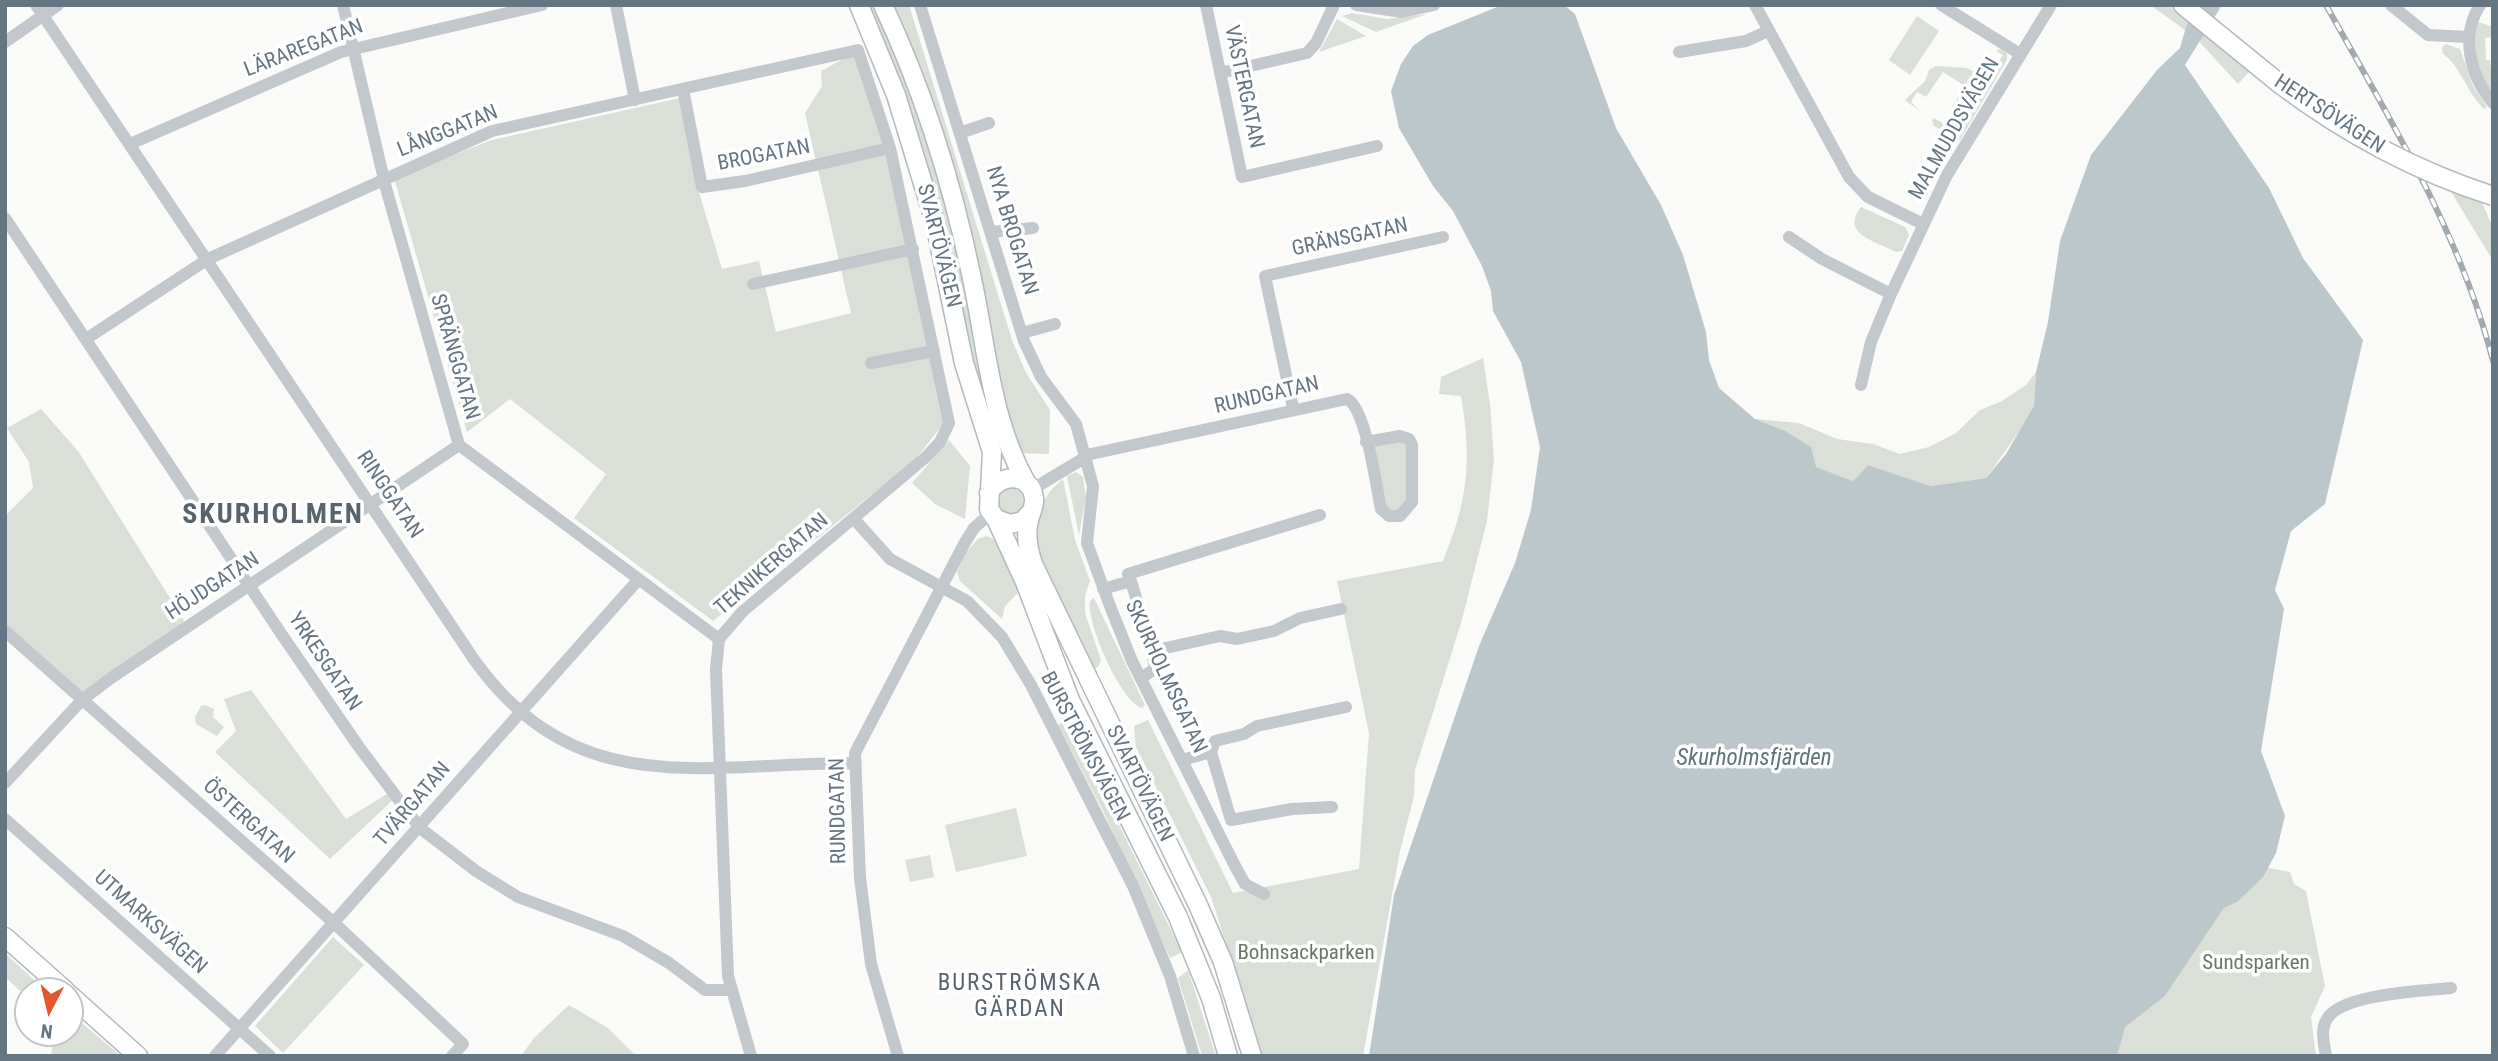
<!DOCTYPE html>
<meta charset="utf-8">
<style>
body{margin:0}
#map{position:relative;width:2498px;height:1061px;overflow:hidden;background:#fafaf8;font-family:"Roboto Condensed",sans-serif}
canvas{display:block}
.frame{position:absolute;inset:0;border:7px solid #657683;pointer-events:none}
.north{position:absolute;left:14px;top:977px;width:70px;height:70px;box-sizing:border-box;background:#fff;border:2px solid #c1c8cd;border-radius:50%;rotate:187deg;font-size:19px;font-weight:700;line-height:28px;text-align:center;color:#657683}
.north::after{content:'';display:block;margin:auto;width:24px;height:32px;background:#e4572e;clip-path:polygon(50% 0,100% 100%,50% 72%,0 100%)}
</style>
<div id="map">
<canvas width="2498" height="1061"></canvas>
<div class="frame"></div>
<div class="north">N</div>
</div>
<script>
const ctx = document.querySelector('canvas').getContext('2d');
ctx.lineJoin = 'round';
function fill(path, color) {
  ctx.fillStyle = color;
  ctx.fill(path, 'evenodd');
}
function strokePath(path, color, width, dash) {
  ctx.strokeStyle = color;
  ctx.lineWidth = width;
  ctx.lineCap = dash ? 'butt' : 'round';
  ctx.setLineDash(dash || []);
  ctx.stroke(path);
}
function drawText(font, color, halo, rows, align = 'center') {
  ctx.font = font + ' "Roboto Condensed",sans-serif';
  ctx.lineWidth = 7;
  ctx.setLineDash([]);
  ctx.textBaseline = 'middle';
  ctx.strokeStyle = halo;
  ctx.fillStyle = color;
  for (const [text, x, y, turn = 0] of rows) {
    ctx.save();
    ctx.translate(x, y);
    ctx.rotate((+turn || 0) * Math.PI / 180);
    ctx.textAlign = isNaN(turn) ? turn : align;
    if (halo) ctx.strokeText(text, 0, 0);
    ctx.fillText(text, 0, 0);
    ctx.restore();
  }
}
fill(new Path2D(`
 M 868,5 L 876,5 C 940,150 971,304 1006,458 L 998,461 C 972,370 959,276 934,185 C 917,124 894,63 868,5 Z
 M 891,5 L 909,5 L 1012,340 L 1026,373 L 1050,410 L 1049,454 L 1018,453 Z
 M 2150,5 L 2170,5 L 2249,72 L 2238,84 L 2195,37 Z
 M 1352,13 L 1387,19 L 1427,14 L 1376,32 L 1342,16 Z
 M 1917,16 L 1939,31 L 1910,75 L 1889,60 Z
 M 1337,19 L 1366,36 L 1319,52 Z
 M 2478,22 L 2493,27 L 2493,37 L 2485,38 L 2486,60 L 2490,60 L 2493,93 C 2476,72 2472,48 2478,22 Z
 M 2446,44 L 2460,49 L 2473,86 L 2487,107 L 2484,109 C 2466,91 2461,67 2443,54 L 2442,47 Z
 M 2000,49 L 2007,53 L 2007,60 L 1960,140 L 1934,126 L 1932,120 L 1934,118 L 1950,128 L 1957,116 L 1950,111 L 1965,86 L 1943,72 L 1926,97 L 1917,92 L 1911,102 L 1921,112 L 1905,100 L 1925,81 L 1929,70 L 1936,66 L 1967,68 L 1987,79 L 2003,55 L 1996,51 Z
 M 858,51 L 883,143 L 943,424 L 914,461 L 713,621 L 574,518 L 606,474 L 510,399 L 467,432 L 394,178 L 492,140 L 680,98 L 698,189 L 722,269 L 759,261 L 776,332 L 851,313 L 805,113 L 822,86 L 821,71 Z
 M 2450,190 L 2481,200 L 2493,228 L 2493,261 Z
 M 1861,207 L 1905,227 L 1909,235 L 1902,251 L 1896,252 C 1875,241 1840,234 1861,207 Z
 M 1483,358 L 1490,404 L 1494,459 L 1487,521 L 1461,623 L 1415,770 L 1414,796 L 1400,851 L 1363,1056 L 1262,1056 L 1211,897 L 1136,747 L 1134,726 L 1148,720 L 1233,893 L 1359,869 L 1369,733 L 1337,581 L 1443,561 C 1468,500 1472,461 1461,396 L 1439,394 L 1441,377 Z
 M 2036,372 L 2034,406 L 2028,419 L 1986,478 L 1931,486 L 1868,465 L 1853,481 L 1815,467 L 1755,419 L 1799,423 L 1837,439 L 1873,444 L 1900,454 L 1929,447 L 1956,433 L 1980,410 L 2002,401 L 2026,385 Z
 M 41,409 L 78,451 L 188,627 L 83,699 L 5,630 L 5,516 L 33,488 L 29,462 L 7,428 Z
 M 949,440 L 970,466 L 965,519 L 935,504 L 912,483 Z
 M 1409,440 L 1409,509 L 1385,514 L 1366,442 Z
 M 1076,472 L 1083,477 L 1086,497 L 1079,535 L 1067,476 Z
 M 1063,479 L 1075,540 L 1090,581 L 1085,595 L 1085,613 L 1101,660 L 1098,667 L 1092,669 C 1086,654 1080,638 1072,624 C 1047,577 1008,524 1063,479 Z
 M996 501a15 15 0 1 1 30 0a15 15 0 1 1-30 0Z
 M 986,536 C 1007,541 1013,574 1020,591 L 1005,606 L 1002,619 L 960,581 L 957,572 L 965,553 L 978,539 Z
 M 1094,598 L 1145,705 L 1142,708 C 1121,702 1086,623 1090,601 Z
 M 251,690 L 346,819 L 392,791 L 396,797 L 330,859 L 215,752 L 236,731 L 224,699 Z
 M 205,705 L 214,709 L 213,717 L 224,727 L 217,736 L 196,724 L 195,717 L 201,706 Z
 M 1066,718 L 1182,952 L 1170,958 L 1103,811 L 1058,725 Z
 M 1016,808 L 1027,856 L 956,872 L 945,825 Z
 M 930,855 L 934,877 L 910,882 L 905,860 Z
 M 2268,868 L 2290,872 L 2294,884 L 2306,891 L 2325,986 L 2311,1017 L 2316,1056 L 2117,1056 L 2124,1027 L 2165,996 L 2224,908 L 2237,902 Z
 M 333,937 L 364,965 L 283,1053 L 255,1026 Z
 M 5,953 L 8,956 L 46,991 L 28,991 L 28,998 L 5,977 Z
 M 1188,970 L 1216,1056 L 1202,1056 L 1178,978 Z
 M 569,1005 L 608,1028 L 636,1056 L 521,1056 L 534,1038 Z
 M 70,1013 L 115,1051 L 119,1056 L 51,1056 L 54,1033 L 70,1033 Z`), '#dadfd7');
fill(new Path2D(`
 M 1502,5 L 1564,5 L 1575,14 L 1616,128 L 1661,205 L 1683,255 L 1706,332 L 1709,360 L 1719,388 L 1755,419 L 1785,431 L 1811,447 L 1816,467 L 1853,481 L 1868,465 L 1931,486 L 1986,478 L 2006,454 L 2034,406 L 2036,372 L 2048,322 L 2060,241 L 2091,155 L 2157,70 L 2180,48 L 2186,27 L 2199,5 L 2222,5 L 2185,65 L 2269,188 L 2303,258 L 2363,340 L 2325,504 L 2291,531 L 2275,590 L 2284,609 L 2261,751 L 2285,816 L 2276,853 L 2263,877 L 2237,902 L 2224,908 L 2165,996 L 2125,1027 L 2117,1056 L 1369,1056 L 1394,895 L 1479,646 L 1515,563 L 1531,510 L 1540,447 L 1521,362 L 1493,311 L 1491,291 L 1482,266 L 1453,211 L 1433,186 L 1399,128 L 1391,91 L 1401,64 L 1413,46 L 1428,35 Z`), '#bbc7cb');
const secondary = new Path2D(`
 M 859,5 L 896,95 L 935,223 L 964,363 L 992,452 L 989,509 L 996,519 L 1010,524 L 1023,521 L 1030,513
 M 883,5 C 923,90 952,183 971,274 C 987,346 990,419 1027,484
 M 2183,5 L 2280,84
 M 989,493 C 999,473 1031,472 1034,498 C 1035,506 1031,512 1029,520 C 1025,535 1028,549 1033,564 L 1198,905 L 1223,962 L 1252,1056
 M 996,519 L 1025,582 L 1070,700 L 1178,917 L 1211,998 L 1228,1056
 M 5,937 L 66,991
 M 70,995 L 138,1056`);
strokePath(secondary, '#b3babf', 21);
strokePath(new Path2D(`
 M 36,5 L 475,661 C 578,803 704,763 856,763
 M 343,5 L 386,188 L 459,445 L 719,639
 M 616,5 L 635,100
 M 920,5 L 1024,341 L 1041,377 L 1076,424 L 1093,486 L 1087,543 L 1110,606 L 1132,661 L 1235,866 L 1245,884 L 1264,894
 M 1206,5 L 1242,177 L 1377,146
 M 1356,5 L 1402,12 L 1434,5
 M 1755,5 L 1849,177 L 1868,197 L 1923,224
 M 1941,5 L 2020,54
 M 2391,5 L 2428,35 L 2468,37
 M 2480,5 C 2460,36 2470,76 2493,103
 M 5,42 L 58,5
 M 1679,52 L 1746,41 L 1768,31
 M 1220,73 L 1307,53 L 1316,43 L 1334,5
 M 683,89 L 702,187 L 745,181 L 890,148
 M 960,133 L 989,123
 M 130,144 L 341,52 L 542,5
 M 5,218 L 280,632 L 359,747 L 420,828 L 476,871 L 518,897 L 623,936 L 669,963 L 705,990 L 730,990
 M 991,232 L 1033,228
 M 1789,237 L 1822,259 L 1891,294 L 1947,175 L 2051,5
 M 753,284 L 913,249
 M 1022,333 L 1055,324
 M 86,339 L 208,259 L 492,131 L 858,50 L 890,148 L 949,423 L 940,442 L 926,457 L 742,612 L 719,639 L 716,669 L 728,976 L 751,1056
 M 871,363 L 934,351
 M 1861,385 L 1871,342 L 1891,294
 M 1293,408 L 1265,276 L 1443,237
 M 1031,490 L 1091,454 L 1347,399 C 1366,408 1376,486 1381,509 L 1389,516 L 1400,516 L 1412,502 L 1412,445 L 1409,439 L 1400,436 L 1366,442
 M 855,520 L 890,559 L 967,601 L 1002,637 L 1031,685 L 1133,886 L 1170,976 L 1194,1056
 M 1131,581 L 1128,574 L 1320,515
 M 1103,589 L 1131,581 L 1152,651
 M 5,631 L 334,923 L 463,1044 L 452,1056
 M 1141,678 L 1155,669 L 1152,651 L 1220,636 L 1237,639 L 1274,631 L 1300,618 L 1341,609
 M 1211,752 L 1231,820 L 1292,809 L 1332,807
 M 1182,760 L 1211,752 L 1215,741 L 1244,734 L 1257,726 L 1346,707
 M 5,783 L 82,700 L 111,678 L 459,445
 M 5,819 L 270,1056
 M 215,1056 L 639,579
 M 898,1056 L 871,964 L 860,878 L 855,753 L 964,544 L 974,528 L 991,513
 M 2326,1056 C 2324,1043 2320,1030 2327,1019 C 2341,994 2423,991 2451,988`), '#c3c8cc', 12);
strokePath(secondary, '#fff', 18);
const rail = new Path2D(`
 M 2326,5 C 2390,120 2460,232 2493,361`);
strokePath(rail, '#a2aab0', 6);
strokePath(rail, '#fff', 3.5, [10]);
const secondaryBridge = new Path2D(`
 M 2280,84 C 2345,133 2415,171 2493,196`);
strokePath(secondaryBridge, '#b3babf', 21, []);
strokePath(secondaryBridge, '#fff', 18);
drawText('21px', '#657683', '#fff', [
 ["LÄRAREGATAN",304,49,-21],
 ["VÄSTERGATAN",1243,87,78],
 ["HERTSÖVÄGEN",2329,115,33],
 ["MALMUDDSVÄGEN",1955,129,-60],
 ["LÅNGGATAN",448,132,-22],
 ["BROGATAN",764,156,-11],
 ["NYA BROGATAN",1011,231,73],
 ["GRÄNSGATAN",1350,238,-12],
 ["SVARTÖVÄGEN",938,246,76],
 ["SPRÄNGGATAN",454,357,74],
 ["RUNDGATAN",1267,396,-13],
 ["RINGGATAN",389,495,56],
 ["TEKNIKERGATAN",772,565,-41],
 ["HÖJDGATAN",213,587,-33],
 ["YRKESGATAN",324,662,56],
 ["SKURHOLMSGATAN",1165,677,65],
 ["BURSTRÖMSVÄGEN",1084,747,62],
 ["SVARTÖVÄGEN",1139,784,64],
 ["TVÄRGATAN",413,805,-49],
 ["RUNDGATAN",839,811,-91],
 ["ÖSTERGATAN",248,822,42],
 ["UTMARKSVÄGEN",150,923,42]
]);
drawText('21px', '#687a64', '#fff', [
 ["Bohnsackparken",1306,954],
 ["Sundsparken",2256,964]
]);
drawText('italic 23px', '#60757c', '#fff', [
 ["Skurholmsfjärden",1754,759]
]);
ctx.letterSpacing = '2px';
drawText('23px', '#57646e', '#fff', [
 ["BURSTRÖMSKA",1020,984],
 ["GÄRDAN",1020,1010]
]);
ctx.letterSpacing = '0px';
ctx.letterSpacing = '2px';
drawText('bold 28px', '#57646e', '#fff', [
 ["SKURHOLMEN",273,516]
]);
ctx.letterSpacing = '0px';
</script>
